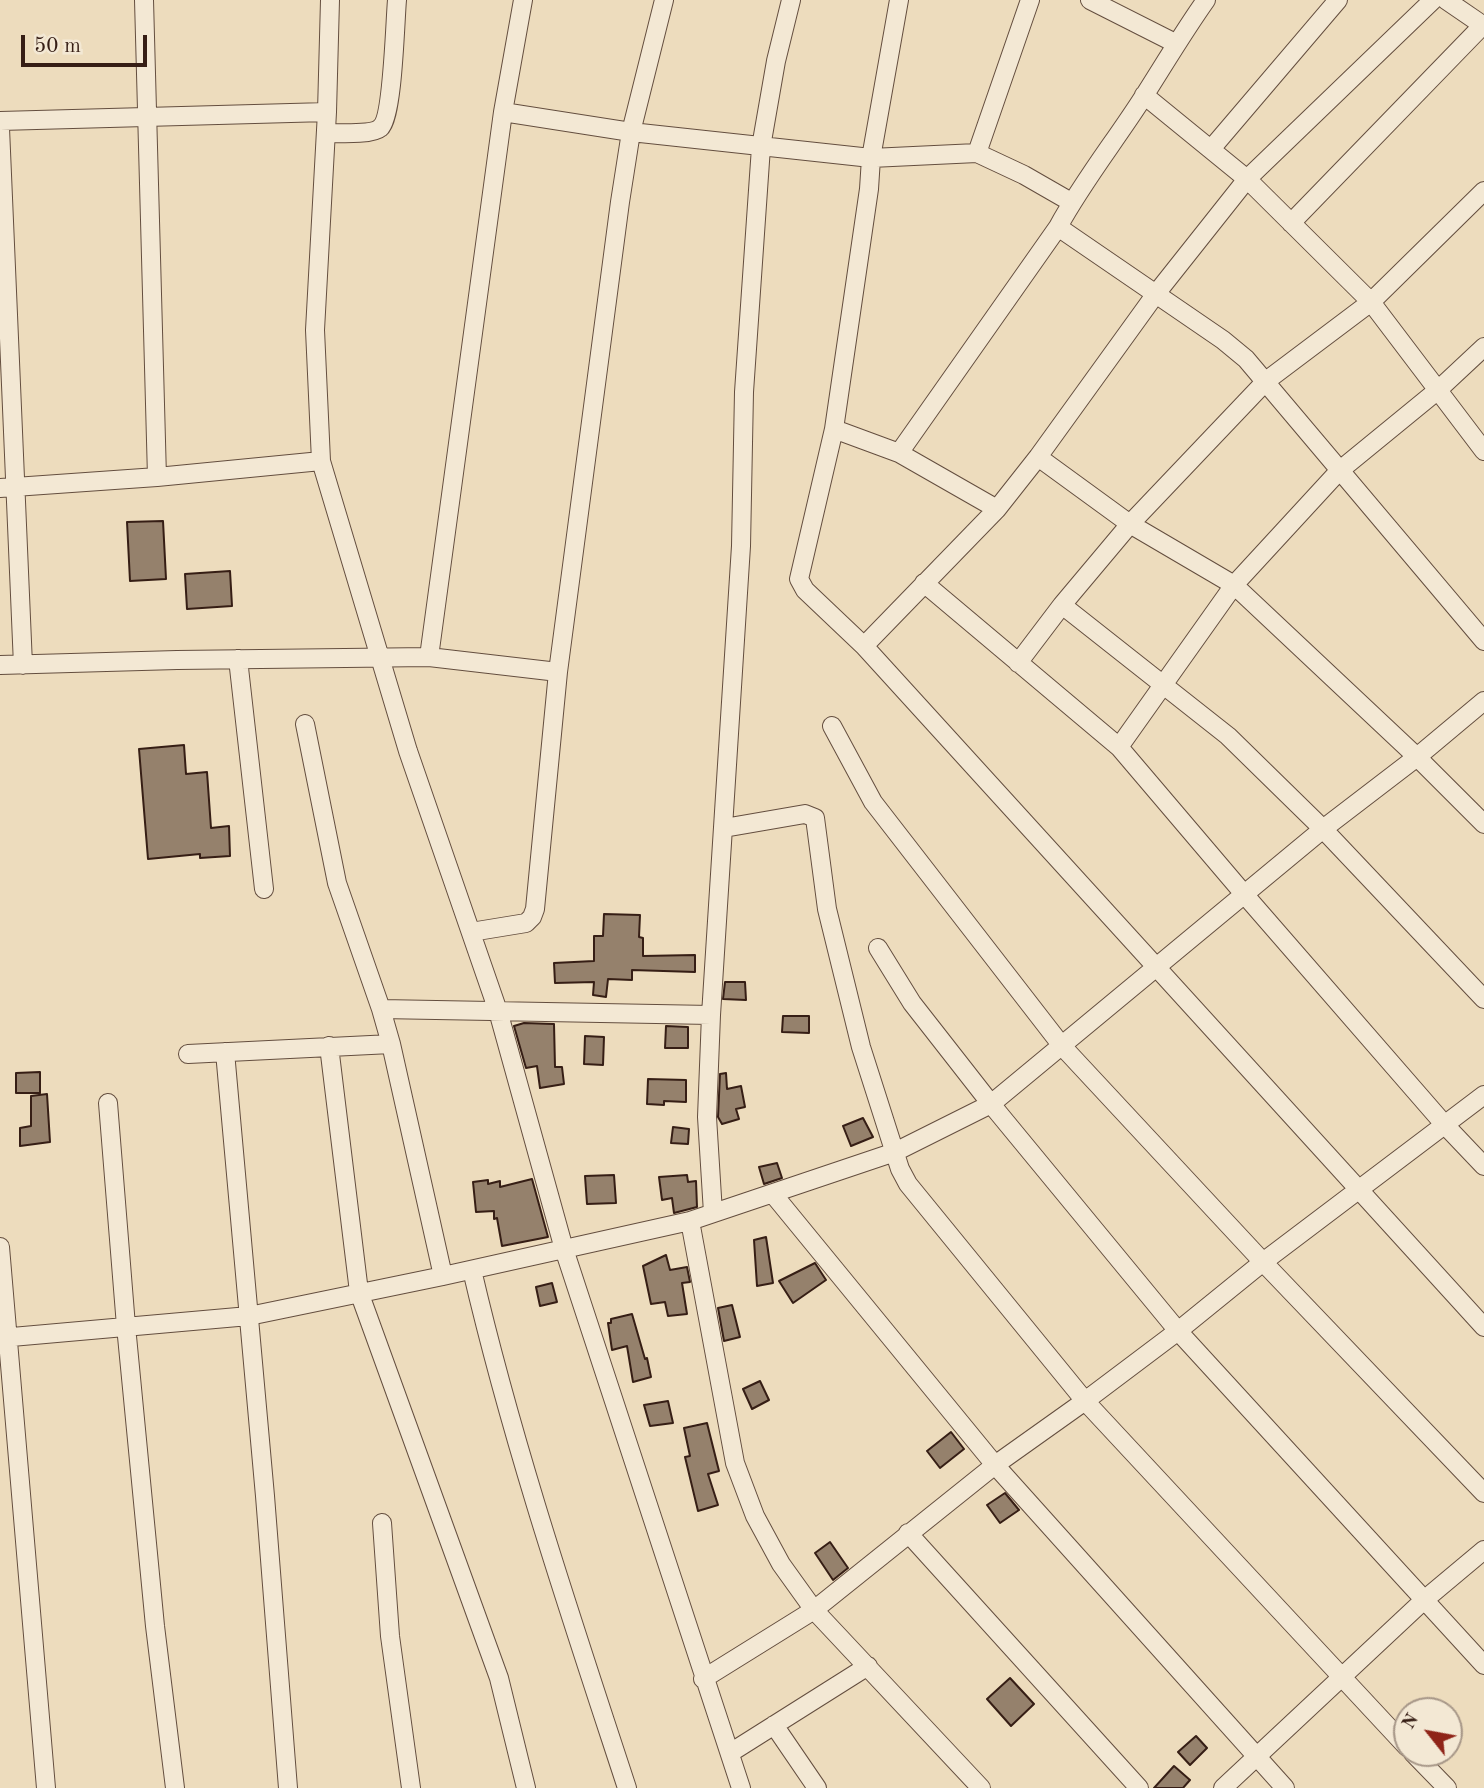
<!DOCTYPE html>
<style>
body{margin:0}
#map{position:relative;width:1484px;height:1788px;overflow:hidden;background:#eddcbd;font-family:"Old Standard TT",serif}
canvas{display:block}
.north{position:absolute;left:1393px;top:1697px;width:70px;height:70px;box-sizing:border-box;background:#f3e8d4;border:2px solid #a79788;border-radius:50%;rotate:301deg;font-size:19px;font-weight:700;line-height:28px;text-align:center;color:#361e15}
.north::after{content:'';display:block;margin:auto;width:24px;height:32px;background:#8f2418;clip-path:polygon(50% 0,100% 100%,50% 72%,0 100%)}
.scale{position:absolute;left:21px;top:35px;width:126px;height:32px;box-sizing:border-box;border:4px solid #361e15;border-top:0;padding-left:9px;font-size:21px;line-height:24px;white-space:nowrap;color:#361e15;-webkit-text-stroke:5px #f3e8d4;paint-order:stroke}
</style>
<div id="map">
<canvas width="1484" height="1788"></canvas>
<div class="north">N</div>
<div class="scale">50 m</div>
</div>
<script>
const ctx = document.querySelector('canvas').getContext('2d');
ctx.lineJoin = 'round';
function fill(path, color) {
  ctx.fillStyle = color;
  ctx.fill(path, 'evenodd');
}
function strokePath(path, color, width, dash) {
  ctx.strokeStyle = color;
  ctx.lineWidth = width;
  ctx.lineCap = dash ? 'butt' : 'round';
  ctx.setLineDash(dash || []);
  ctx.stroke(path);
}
const building = new Path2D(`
 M 163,521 L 166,579 L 130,581 L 127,522 Z
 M 230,571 L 232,606 L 187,609 L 185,574 Z
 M 184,745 L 186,774 L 207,772 L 211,828 L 229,826 L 230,856 L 200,858 L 200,854 L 148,859 L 139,749 Z
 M 604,914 L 640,915 L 639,937 L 643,938 L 643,956 L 695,955 L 695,972 L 632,970 L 632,980 L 608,979 L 606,997 L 593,995 L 594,982 L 555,983 L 554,963 L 594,961 L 594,936 L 603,936 Z
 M 725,982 L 745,982 L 746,1000 L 723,999 Z
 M 783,1016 L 809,1016 L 809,1033 L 782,1032 Z
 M 524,1023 L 554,1024 L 555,1067 L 562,1067 L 564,1084 L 540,1088 L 537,1066 L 526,1068 L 514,1026 Z
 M 666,1026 L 688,1027 L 688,1048 L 665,1048 Z
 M 585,1036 L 604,1037 L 603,1065 L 584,1064 Z
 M 40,1072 L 40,1093 L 16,1093 L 16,1073 Z
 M 726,1073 L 727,1089 L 741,1086 L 745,1107 L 736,1109 L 739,1119 L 722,1124 L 718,1117 L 720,1074 Z
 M 648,1079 L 686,1080 L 686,1102 L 664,1101 L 664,1105 L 647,1104 Z
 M 47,1094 L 50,1142 L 20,1146 L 20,1128 L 31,1126 L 31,1096 Z
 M 863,1118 L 873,1137 L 851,1146 L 843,1126 Z
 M 673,1127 L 689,1129 L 688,1144 L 671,1143 Z
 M 777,1163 L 782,1178 L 764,1184 L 759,1167 Z
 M 614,1175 L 616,1203 L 587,1204 L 585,1176 Z
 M 687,1175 L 688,1182 L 696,1181 L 697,1207 L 674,1213 L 672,1198 L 662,1200 L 659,1177 Z
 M 532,1179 L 548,1237 L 502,1246 L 497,1218 L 494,1219 L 494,1211 L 476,1212 L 473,1182 L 488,1180 L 488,1184 L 500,1181 L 500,1187 Z
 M 766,1237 L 773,1283 L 757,1286 L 754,1240 Z
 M 666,1255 L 670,1270 L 687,1267 L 690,1282 L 682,1283 L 687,1314 L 668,1316 L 665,1302 L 651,1304 L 643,1266 Z
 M 815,1263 L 826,1280 L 793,1303 L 779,1281 Z
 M 552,1283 L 557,1302 L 540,1306 L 536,1287 Z
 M 732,1305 L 740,1337 L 724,1341 L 718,1308 Z
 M 632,1314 L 645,1359 L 647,1358 L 651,1377 L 633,1382 L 627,1346 L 612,1350 L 608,1323 L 611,1323 L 611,1319 Z
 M 760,1381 L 769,1400 L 752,1409 L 743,1389 Z
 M 668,1401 L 673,1423 L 650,1426 L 644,1405 Z
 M 707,1423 L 719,1471 L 708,1474 L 718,1505 L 698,1511 L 685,1457 L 690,1456 L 684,1428 Z
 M 951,1432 L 964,1449 L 940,1468 L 927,1451 Z
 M 1005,1493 L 1019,1510 L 1000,1523 L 987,1505 Z
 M 830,1542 L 848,1568 L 833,1580 L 815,1553 Z
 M 1010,1678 L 1034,1704 L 1011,1726 L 987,1699 Z
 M 1196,1736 L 1207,1748 L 1190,1765 L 1178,1752 Z
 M 1174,1766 L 1190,1780 L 1183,1788 L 1154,1788 Z`);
fill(building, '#95816c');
strokePath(building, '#361e15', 2);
const street = new Path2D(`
 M 144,0 L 157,477
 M 330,0 L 327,112 L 315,330 L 321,461 L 408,751 L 498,1011 L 564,1249 L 741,1788
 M 899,0 L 871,158 L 869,189 L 834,429 L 799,579 L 805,590 L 864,646 L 1484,1327
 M 1090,0 L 1175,43
 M 1446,0 L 1484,26
 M 1144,95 L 1247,179 L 1371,302 L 1484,451
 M 503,112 L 631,132 L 871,158 L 977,153 L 1024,175 L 1071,202
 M 0,121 L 327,112
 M 0,128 L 23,665
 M 326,133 C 338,133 372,135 380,128 C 393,118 395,21 397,0
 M 1211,149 L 1338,0
 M 977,153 L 1030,0
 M 1291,223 L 1483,25
 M 1058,227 L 1223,340 L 1246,359 L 1484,641
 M 834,429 L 899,453 L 1058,227 C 1083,181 1116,140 1144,96 C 1165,63 1184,31 1206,0
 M 899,453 L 997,509
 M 1038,457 L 1130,524 L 1234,585 L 1417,757 L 1484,824
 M 0,488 L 157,477 L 321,461
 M 924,583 L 1119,747 L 1244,894 L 1444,1124 L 1484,1166
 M 1062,605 L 1228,736 L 1323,829 L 1484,999
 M 864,646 L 997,509 L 1038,457 L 1155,295 L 1247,179 L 1433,0
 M 429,657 L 503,112 L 523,0
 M 238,659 L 264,889
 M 1018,663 L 1062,605 L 1130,524 L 1266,381 L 1371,302 L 1484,191
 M 0,665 L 177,660 L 429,657 L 558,672
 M 305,724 L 337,883 L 381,1009 L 391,1044 L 443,1276
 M 832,726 L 873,802 L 1062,1046 L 1263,1262 L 1484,1493
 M 1119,747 L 1234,585 L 1339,471 L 1438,390 L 1484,347
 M 724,828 L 805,814 L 815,818 L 827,909 L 861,1047 L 900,1169 L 908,1184 L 1085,1401 L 1407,1747
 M 471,932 L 526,923 L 532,917 L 535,909 L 558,672 L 620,202 L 631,132 L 664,0
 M 878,948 L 912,1003 L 991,1104 L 1178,1331 L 1484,1665
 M 381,1009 L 711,1015
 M 329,1046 L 359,1292 L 499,1678 L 526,1788
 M 225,1052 L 265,1496 L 288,1788
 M 188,1054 L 391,1044
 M 108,1103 L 126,1326 L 155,1626 L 175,1788
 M 773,1194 L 995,1465 L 1285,1788
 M 713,1213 L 707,1117 L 711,1015 L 741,546 L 744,392 L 761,147 L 776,61 L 791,0
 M 690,1221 L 735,1463 L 755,1516 L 781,1564 L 814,1610 L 981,1788
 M 0,1247 L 46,1788
 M 472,1270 C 513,1446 571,1617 627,1788
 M 0,1338 L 249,1316 L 443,1276 L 690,1221 L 895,1152 L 991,1104 L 1323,829 L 1417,757 L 1484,701
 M 382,1523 L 390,1636 L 411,1788
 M 908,1533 L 1139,1788
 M 703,1679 L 814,1610 L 995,1465 L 1085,1401 L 1178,1331 L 1263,1262 L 1484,1095
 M 774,1725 L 817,1788
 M 730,1753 L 868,1666
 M 1413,1753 L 1447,1788
 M 1223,1788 L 1423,1601 L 1484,1550`);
strokePath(street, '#644e3f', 20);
strokePath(street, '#f3e8d4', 18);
</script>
